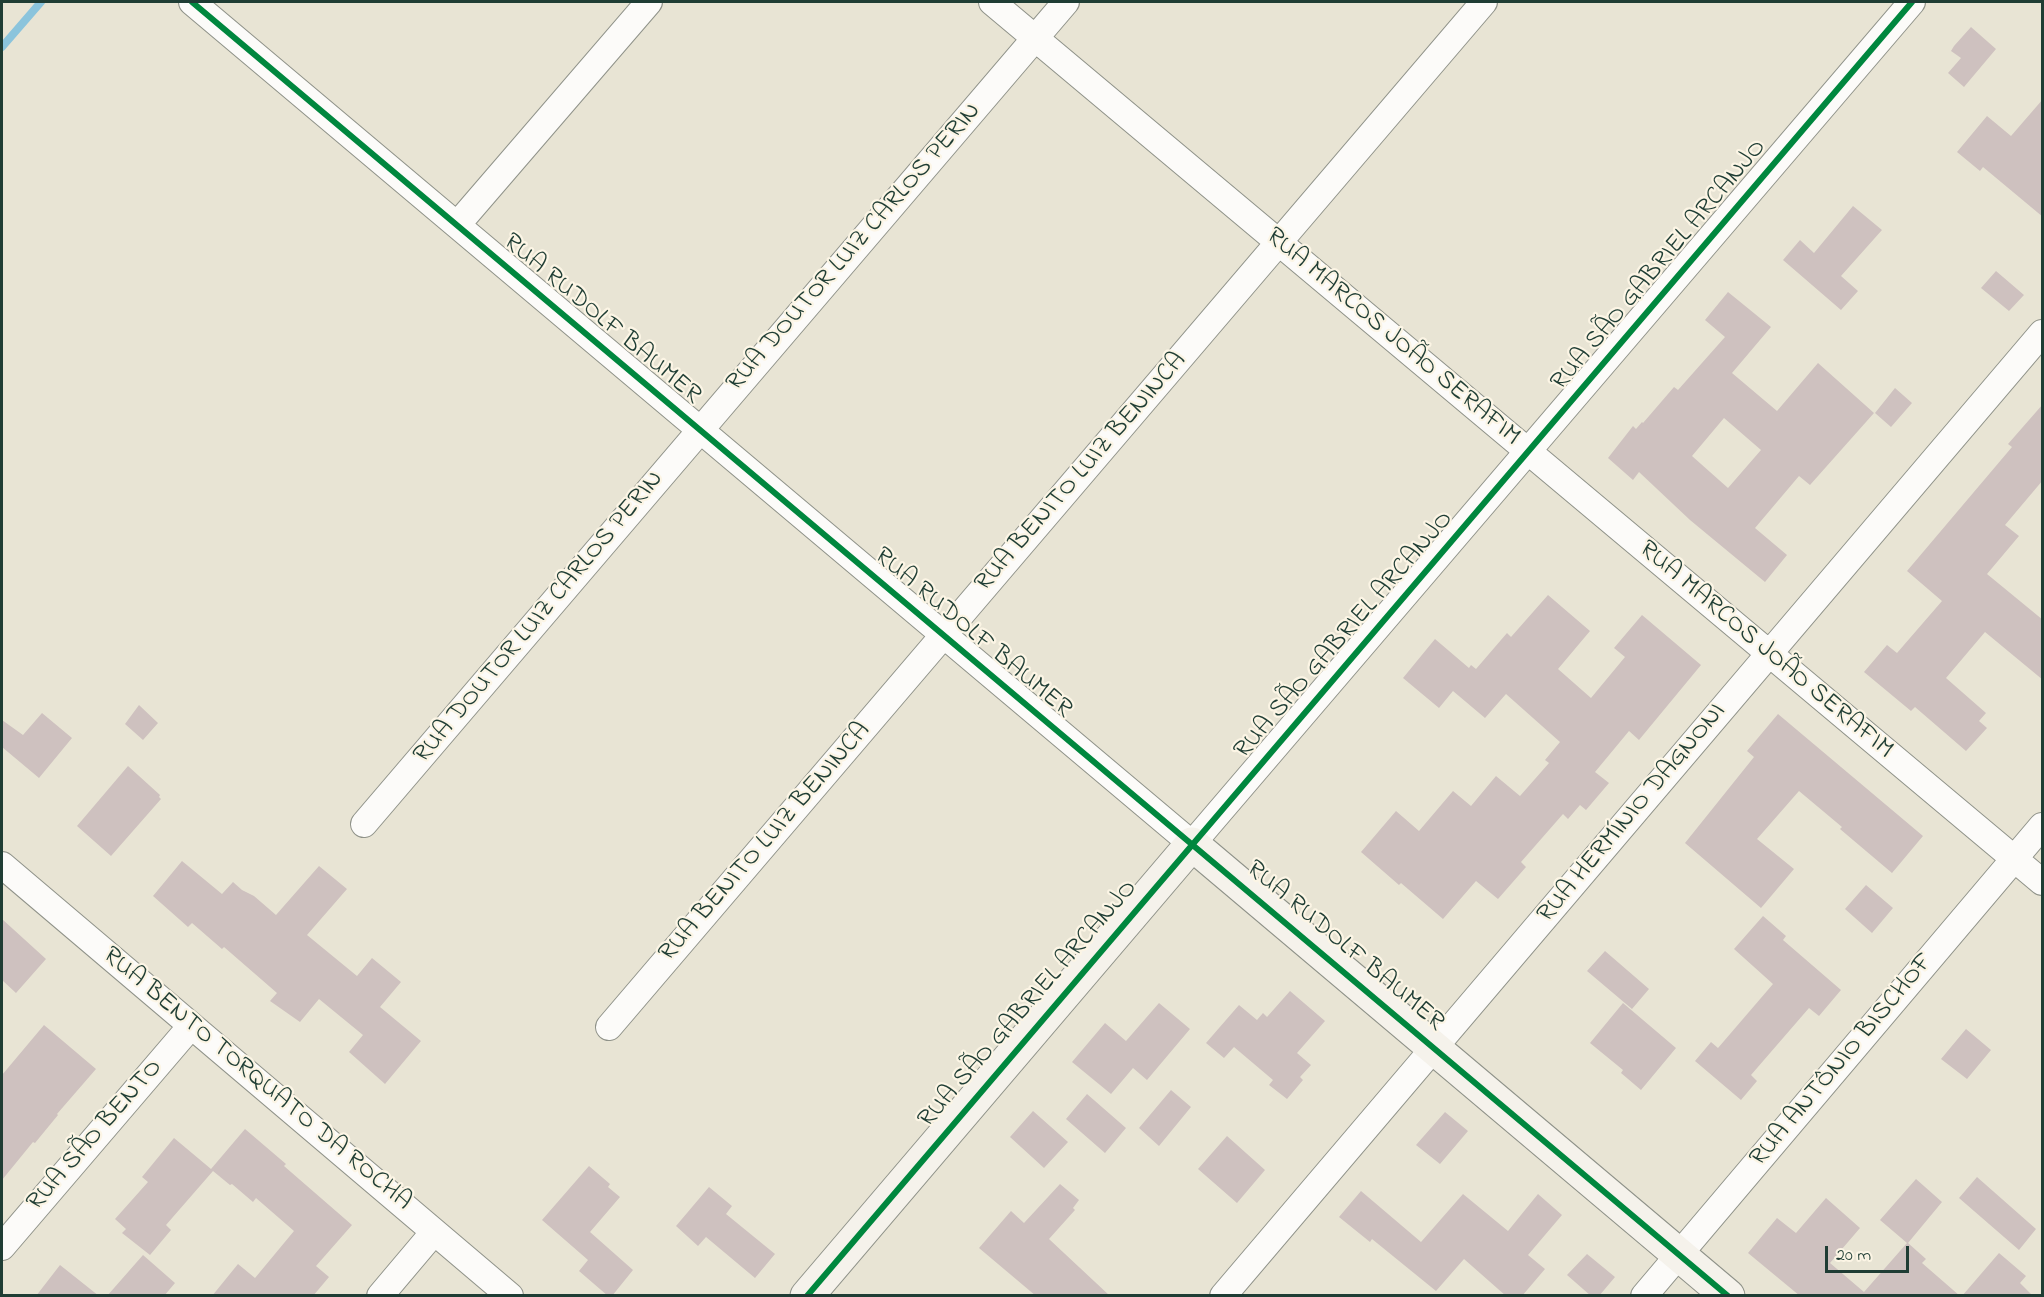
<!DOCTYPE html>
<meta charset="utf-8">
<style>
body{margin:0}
#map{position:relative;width:2044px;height:1297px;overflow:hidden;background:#e8e4d4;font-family:"Indie Flower",sans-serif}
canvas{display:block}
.frame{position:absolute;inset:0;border:3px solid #1f3d34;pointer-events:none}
.scale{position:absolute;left:1825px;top:1246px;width:84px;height:27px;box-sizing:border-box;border:3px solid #1f3d34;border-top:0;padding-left:8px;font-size:18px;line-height:21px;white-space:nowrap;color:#1f3d34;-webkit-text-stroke:4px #fcf5e5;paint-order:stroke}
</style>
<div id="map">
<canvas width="2044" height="1297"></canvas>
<div class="frame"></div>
<div class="scale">20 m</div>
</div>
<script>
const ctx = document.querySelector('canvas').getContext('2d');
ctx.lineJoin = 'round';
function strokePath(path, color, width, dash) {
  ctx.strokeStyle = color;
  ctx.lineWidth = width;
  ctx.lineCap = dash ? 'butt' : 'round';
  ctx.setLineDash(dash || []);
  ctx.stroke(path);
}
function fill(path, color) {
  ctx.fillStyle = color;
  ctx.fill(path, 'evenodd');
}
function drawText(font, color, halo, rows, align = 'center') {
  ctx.font = font + ' "Indie Flower",sans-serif';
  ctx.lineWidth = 4.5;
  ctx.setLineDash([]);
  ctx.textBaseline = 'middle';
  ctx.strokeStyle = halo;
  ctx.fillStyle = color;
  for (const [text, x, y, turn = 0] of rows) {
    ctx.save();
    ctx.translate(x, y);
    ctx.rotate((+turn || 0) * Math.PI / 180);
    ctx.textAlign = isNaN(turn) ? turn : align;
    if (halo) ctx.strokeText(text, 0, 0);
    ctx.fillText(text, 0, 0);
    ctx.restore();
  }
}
strokePath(new Path2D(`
 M 2,47 L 41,2`), '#8bc4dc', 8);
fill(new Path2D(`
 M 1971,27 L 1996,49 L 1964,87 L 1948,73 L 1961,58 L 1951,51 L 1954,46 Z
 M 2043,99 L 2043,217 L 1983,167 L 1980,171 L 1957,152 L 1987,116 L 2011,136 Z
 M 1853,206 L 1882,230 L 1841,276 L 1858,291 L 1841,310 L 1783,260 L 1800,240 L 1814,253 Z
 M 1996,271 L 2024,295 L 2009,311 L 1981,288 Z
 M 1728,292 L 1771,327 L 1732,373 L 1777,411 L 1818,363 L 1874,413 L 1810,485 L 1799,476 L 1755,528 L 1787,555 L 1765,582 L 1690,520 L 1639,472 L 1633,480 L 1608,458 L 1633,426 L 1636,429 L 1642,422 L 1643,423 L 1674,387 L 1678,390 L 1725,337 L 1705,320 ZM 1724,418 L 1761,450 L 1728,488 L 1692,456 Z
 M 1895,388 L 1912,403 L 1891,427 L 1875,413 Z
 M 2043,404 L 2043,480 L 2005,525 L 2019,536 L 1987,574 L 2043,620 L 2043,680 L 1985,632 L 1946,678 L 1986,713 L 1979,721 L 1987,728 L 1966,751 L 1915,707 L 1911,711 L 1864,672 L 1887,645 L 1897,653 L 1942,601 L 1907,571 L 2012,447 L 2008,444 Z
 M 1548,595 L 1590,631 L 1558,669 L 1591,698 L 1625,657 L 1614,648 L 1642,615 L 1701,665 L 1639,740 L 1629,731 L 1595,772 L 1609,783 L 1586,810 L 1580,805 L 1568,819 L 1563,814 L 1521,862 L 1526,867 L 1498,899 L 1476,881 L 1443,919 L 1401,883 L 1399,885 L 1361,852 L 1396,811 L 1419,831 L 1453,791 L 1471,806 L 1496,776 L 1520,796 L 1549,763 L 1545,760 L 1560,742 L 1506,694 L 1485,718 L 1453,691 L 1439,708 L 1403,678 L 1435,639 L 1469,668 L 1471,665 L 1476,669 L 1507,633 L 1511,637 Z
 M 139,705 L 158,723 L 143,740 L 125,724 Z
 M 42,713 L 72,738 L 39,778 L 2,747 L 2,720 L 23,735 Z
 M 1778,714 L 1923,836 L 1892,873 L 1840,829 L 1842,827 L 1799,791 L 1757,839 L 1794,869 L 1761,908 L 1685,843 L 1754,757 L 1747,751 Z
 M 128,766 L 160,795 L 159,797 L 161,799 L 111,856 L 77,826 Z
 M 182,861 L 222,894 L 233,882 L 242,890 L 254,896 L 276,915 L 319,866 L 347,889 L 307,935 L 357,976 L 372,958 L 401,982 L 380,1007 L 421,1041 L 385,1084 L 349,1052 L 363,1035 L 319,999 L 300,1022 L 270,1001 L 277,993 L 224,947 L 222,949 L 192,923 L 188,927 L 153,896 Z
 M 1866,885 L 1893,908 L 1872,933 L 1845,909 Z
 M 1763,916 L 1786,936 L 1783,940 L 1841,990 L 1819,1016 L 1809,1008 L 1751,1075 L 1757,1081 L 1741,1100 L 1695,1061 L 1711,1042 L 1718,1048 L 1773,984 L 1734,949 Z
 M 2,919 L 46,959 L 16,993 L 2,980 Z
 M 1605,951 L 1649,989 L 1632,1009 L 1587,971 Z
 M 1290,991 L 1325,1021 L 1297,1053 L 1311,1065 L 1300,1077 L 1303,1080 L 1287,1099 L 1269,1085 L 1273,1080 L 1234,1047 L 1224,1058 L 1206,1043 L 1239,1005 L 1257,1020 L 1263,1013 L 1267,1017 Z
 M 1159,1003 L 1190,1029 L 1147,1080 L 1133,1068 L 1111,1094 L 1072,1062 L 1105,1023 L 1126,1041 Z
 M 1623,1003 L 1676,1048 L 1641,1090 L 1621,1073 L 1623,1070 L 1590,1043 Z
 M 44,1025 L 96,1069 L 57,1114 L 58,1115 L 35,1143 L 33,1142 L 2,1180 L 2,1075 Z
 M 1966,1029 L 1991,1050 L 1967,1079 L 1941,1059 Z
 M 1171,1090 L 1191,1107 L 1159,1146 L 1139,1128 Z
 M 1087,1094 L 1126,1128 L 1105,1153 L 1066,1119 Z
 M 1033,1111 L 1068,1142 L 1044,1168 L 1010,1137 Z
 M 1445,1112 L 1468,1131 L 1440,1164 L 1416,1145 Z
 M 245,1129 L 286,1164 L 284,1166 L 352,1225 L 316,1266 L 329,1277 L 313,1296 L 212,1296 L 238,1264 L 255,1278 L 294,1231 L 256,1198 L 253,1202 L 232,1184 L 230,1185 L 213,1171 L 166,1225 L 171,1230 L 150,1255 L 122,1233 L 126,1229 L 115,1219 L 148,1182 L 142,1177 L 174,1138 L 211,1169 Z
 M 1227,1136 L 1265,1170 L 1237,1203 L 1198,1169 Z
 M 589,1166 L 610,1184 L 608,1187 L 620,1197 L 590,1232 L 633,1270 L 612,1296 L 608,1296 L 579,1271 L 588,1260 L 542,1220 Z
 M 1977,1177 L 2036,1229 L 2019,1250 L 1959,1198 Z
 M 1916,1179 L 1942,1202 L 1908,1243 L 1926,1259 L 1922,1263 L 1960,1296 L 1800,1296 L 1748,1253 L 1777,1218 L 1796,1233 L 1826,1198 L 1860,1228 L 1830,1263 L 1864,1292 L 1907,1243 L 1880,1220 Z
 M 1060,1184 L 1079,1200 L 1073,1208 L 1075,1210 L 1049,1239 L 1110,1296 L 1036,1296 L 979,1248 L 1011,1211 L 1024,1223 Z
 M 709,1187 L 732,1206 L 726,1214 L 775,1254 L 755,1278 L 706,1237 L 698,1246 L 676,1226 Z
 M 1361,1191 L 1421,1242 L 1463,1194 L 1508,1231 L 1538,1194 L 1562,1215 L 1528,1255 L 1545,1269 L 1522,1296 L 1506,1296 L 1464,1259 L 1436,1291 L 1372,1239 L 1370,1242 L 1339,1217 Z
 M 1999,1253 L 2026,1276 L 2020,1283 L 2033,1296 L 1962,1296 Z
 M 1587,1254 L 1615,1277 L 1599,1296 L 1591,1296 L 1567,1275 Z
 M 143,1255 L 175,1283 L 164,1296 L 107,1296 Z
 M 60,1265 L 99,1296 L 36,1296 Z`), '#cec1bf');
const street = new Path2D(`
 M 192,2 L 1192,844 L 1912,2
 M 992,2 L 2042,882
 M 457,225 L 649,2
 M 364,824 L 1066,2
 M 2,865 L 510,1296
 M 609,1027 L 1484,2
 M 2,1247 L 191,1026
 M 380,1296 L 434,1232
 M 1223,1296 L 2042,333
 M 1644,1296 L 2042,826`);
const secondary = new Path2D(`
 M 807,1296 L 1192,844 L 1728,1296`);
strokePath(street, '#8f9289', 28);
strokePath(secondary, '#8f9289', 35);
strokePath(street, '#fcfbf9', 26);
strokePath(secondary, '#f5f2eb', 33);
strokePath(new Path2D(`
 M 192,2 L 1728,1296
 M 807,1296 L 1912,2`), '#00873e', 6);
drawText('26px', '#1f3d34', '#fcf5e5', [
 ["RUA DOUTOR LUIZ CARLOS PERIN",855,248,-49],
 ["RUA SÃO GABRIEL ARCANJO",1660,266,-50],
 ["RUA RUDOLF BAUMER",601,320,40],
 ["RUA MARCOS JOÃO SERAFIM",1392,338,40],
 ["RUA BENITO LUIZ BENINCA",1082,473,-49],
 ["RUA DOUTOR LUIZ CARLOS PERIN",540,618,-50],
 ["RUA RUDOLF BAUMER",972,634,40],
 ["RUA SÃO GABRIEL ARCANJO",1345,636,-49],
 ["RUA MARCOS JOÃO SERAFIM",1765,651,40],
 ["RUA HERMÍNIO DAGNONI",1633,814,-50],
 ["RUA BENITO LUIZ BENINCA",766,843,-49],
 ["RUA RUDOLF BAUMER",1344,947,40],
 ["RUA SÃO GABRIEL ARCANJO",1029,1005,-49],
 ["RUA ANTÔNIO BISCHOF",1843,1061,-50],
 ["RUA BENTO TORQUATO DA ROCHA",256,1080,40],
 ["RUA SÃO BENTO",96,1136,-49]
]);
</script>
